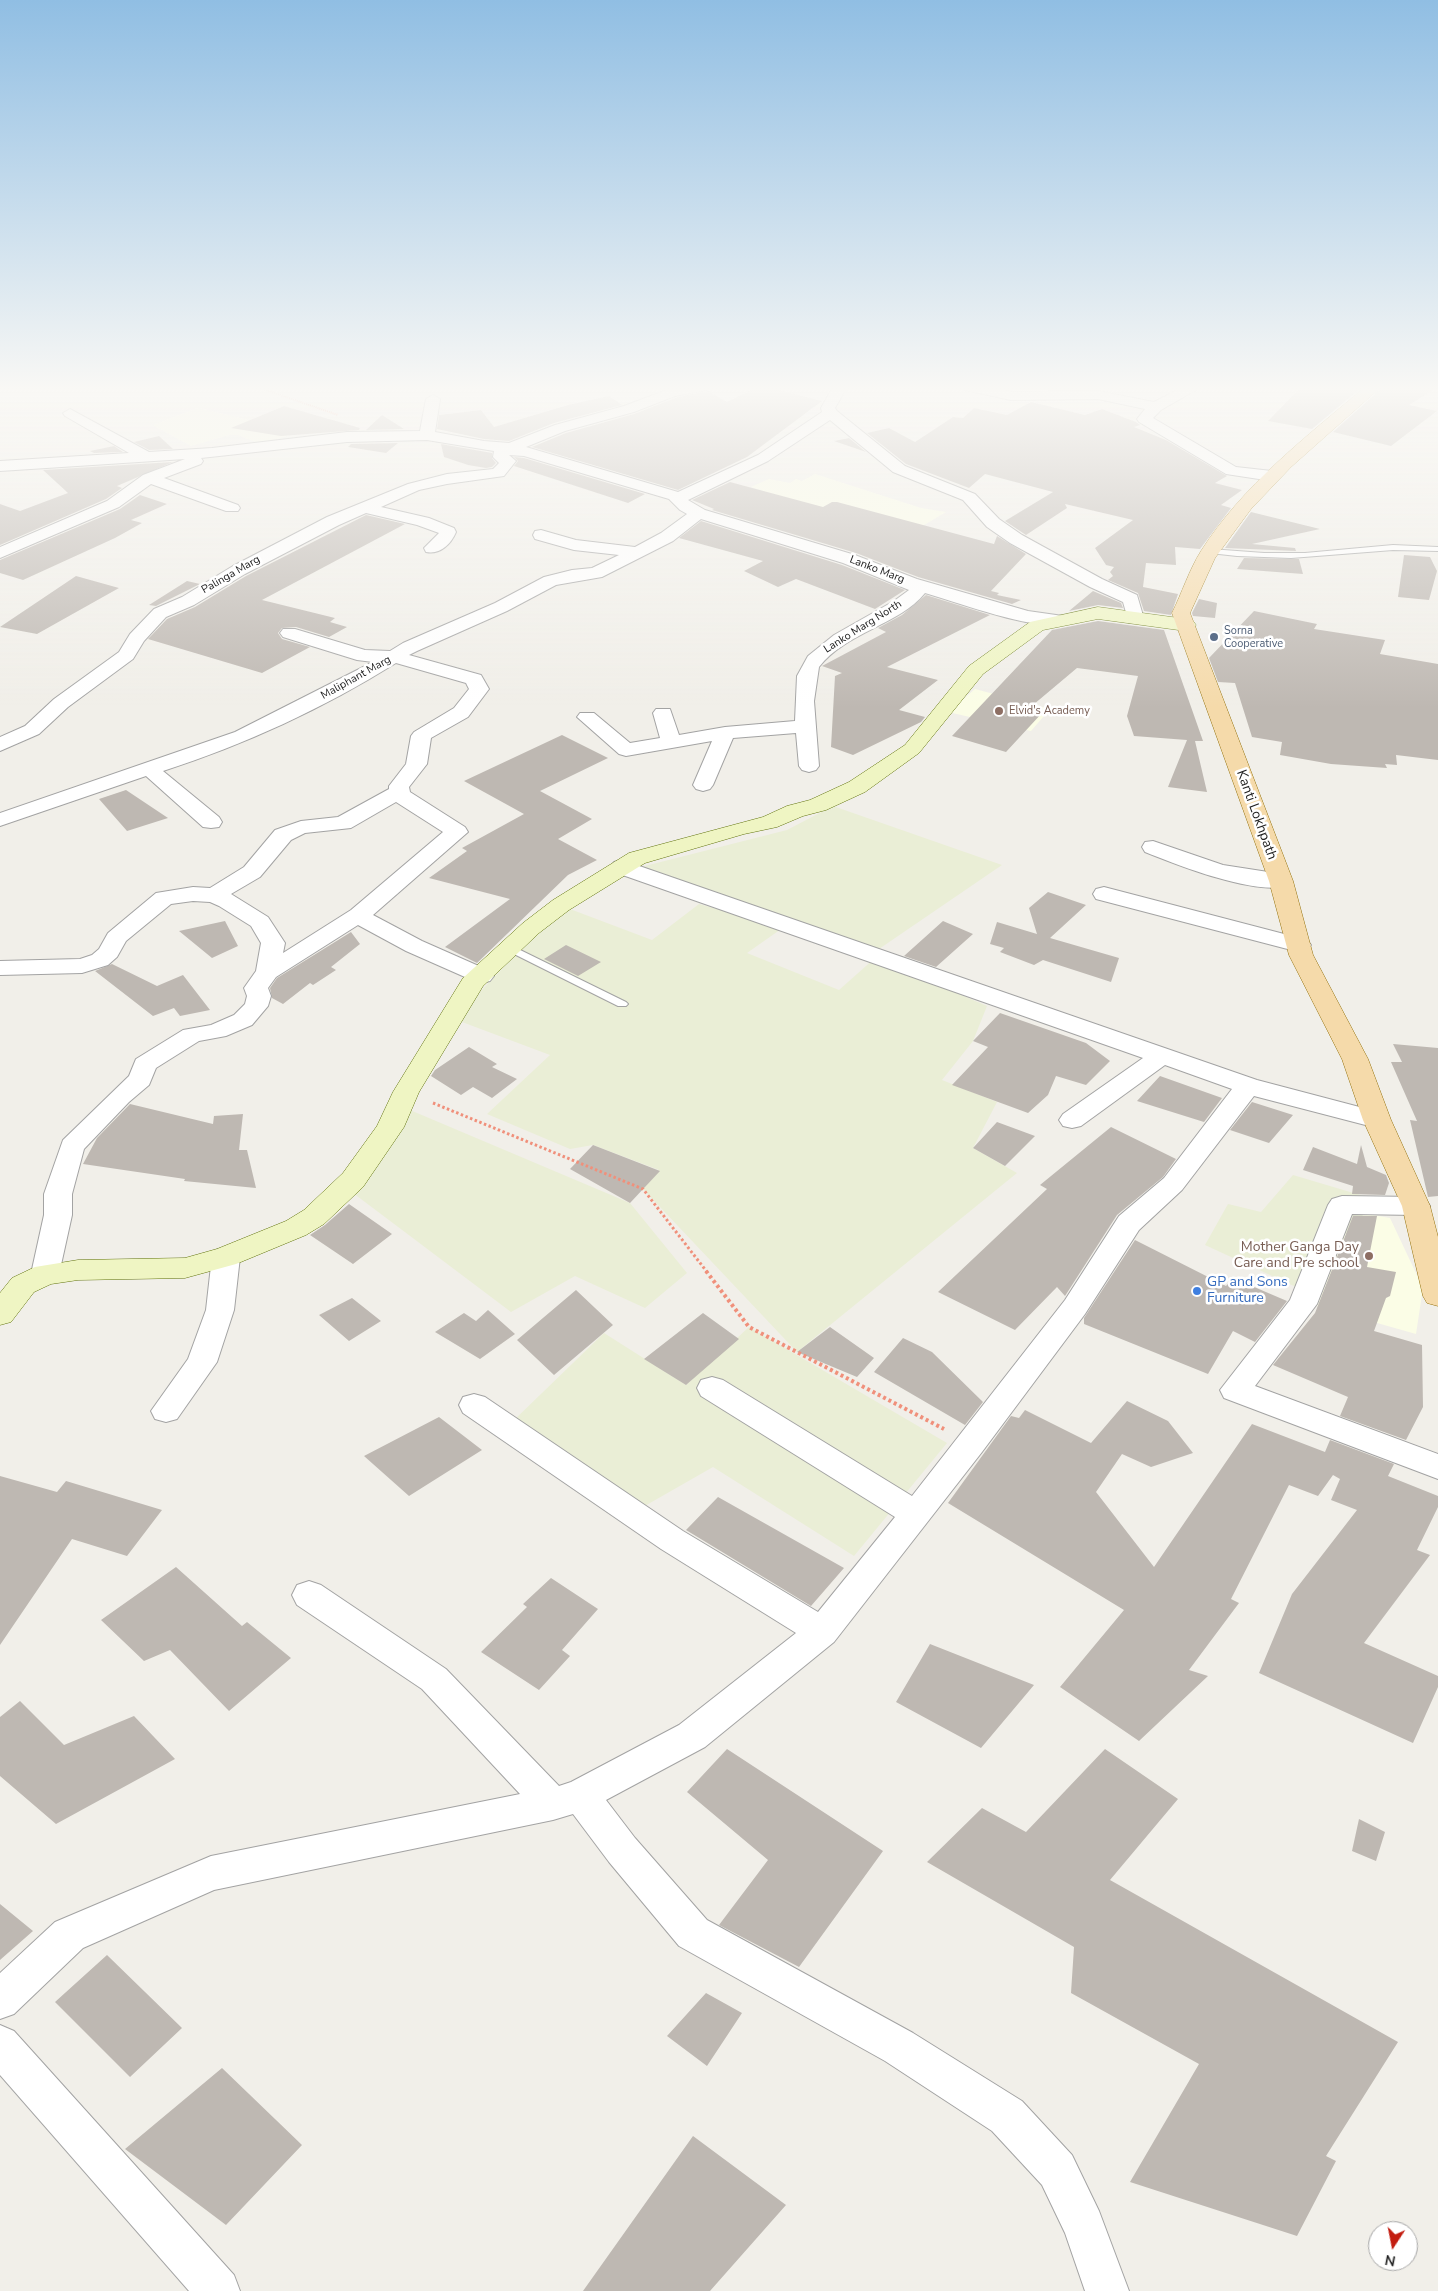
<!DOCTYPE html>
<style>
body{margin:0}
#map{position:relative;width:1438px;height:2291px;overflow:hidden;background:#f1efe9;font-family:"Nunito Sans",sans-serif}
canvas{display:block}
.north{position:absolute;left:1368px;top:2221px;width:50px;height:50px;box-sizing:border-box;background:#fff;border:1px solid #a7a7a7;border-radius:50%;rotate:191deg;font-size:14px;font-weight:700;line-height:20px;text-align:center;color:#222}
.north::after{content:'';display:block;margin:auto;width:18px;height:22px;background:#c31d10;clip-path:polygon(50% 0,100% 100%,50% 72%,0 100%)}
</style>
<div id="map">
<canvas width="1438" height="2291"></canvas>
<div class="north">N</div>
</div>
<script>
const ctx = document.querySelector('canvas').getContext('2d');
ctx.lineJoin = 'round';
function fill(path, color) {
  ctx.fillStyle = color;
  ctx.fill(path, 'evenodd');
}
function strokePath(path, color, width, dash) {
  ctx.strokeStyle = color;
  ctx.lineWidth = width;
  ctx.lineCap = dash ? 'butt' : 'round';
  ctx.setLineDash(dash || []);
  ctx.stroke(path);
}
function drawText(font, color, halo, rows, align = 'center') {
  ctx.font = font + ' "Nunito Sans",sans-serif';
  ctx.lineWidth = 5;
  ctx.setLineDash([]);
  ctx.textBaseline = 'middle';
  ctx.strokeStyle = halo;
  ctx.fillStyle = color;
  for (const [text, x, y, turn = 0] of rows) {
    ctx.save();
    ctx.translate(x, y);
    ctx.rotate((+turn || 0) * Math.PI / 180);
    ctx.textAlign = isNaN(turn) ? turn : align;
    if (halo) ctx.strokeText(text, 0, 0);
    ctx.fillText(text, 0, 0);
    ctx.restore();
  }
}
fill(new Path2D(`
 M 198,408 L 299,432 L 261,444 L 238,435 L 229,435 L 191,446 L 153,425 Z
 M 815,474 L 921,508 L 946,512 L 904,537 L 751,487 L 769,479 L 790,483 L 796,479 L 802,481 Z
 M 975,689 L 1050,709 L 1031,731 L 948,712 Z
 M 1344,1210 L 1390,1218 L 1423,1288 L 1416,1334 L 1317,1306 L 1338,1224 Z`), '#fbfde6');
fill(new Path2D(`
 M 833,806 L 1002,865 L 879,949 L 637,868 L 787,830 Z
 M 699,904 L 784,927 L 747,953 L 839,990 L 875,958 L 987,1006 L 973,1041 L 942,1080 L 997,1102 L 973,1148 L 1017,1173 L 797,1352 L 643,1189 L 659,1170 L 593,1145 L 570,1149 L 487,1114 L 550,1055 L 454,1019 L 562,906 L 652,940 Z
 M 410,1110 L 630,1203 L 687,1273 L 645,1308 L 575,1276 L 511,1312 L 353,1193 Z
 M 1293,1175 L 1377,1200 L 1296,1287 L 1205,1245 L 1228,1204 L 1261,1212 Z
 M 749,1327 L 947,1443 L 854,1556 L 713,1467 L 643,1507 L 511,1423 L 604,1333 L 686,1385 Z`), '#eaeed6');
fill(new Path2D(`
 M 757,387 L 767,387 L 822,401 L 747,457 L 678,490 L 532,447 L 566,433 L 634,414 L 678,397 L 708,391 L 727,402 Z
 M 1301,387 L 1362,387 L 1312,429 L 1268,421 Z
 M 1383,387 L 1438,387 L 1409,405 L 1437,411 L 1391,446 L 1333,432 Z
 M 609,396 L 622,405 L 554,423 L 509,441 L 484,439 L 437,429 L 439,415 L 481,410 L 494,427 L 568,405 Z
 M 1031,402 L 1085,415 L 1102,409 L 1136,422 L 1140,425 L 1134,427 L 1166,440 L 1227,476 L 1215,483 L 1242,490 L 1221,505 L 1231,508 L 1200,549 L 1175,547 L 1176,565 L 1146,563 L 1143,587 L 1178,594 L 1171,615 L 1144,611 L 1138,593 L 1108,580 L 1113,576 L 1110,572 L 1114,567 L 1106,565 L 1095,548 L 1133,520 L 1065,504 L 1067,508 L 1026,535 L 1005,521 L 1053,492 L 985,474 L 969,488 L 906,464 L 867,433 L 889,428 L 915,442 L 953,417 L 963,418 L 974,408 L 1007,415 Z
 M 284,406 L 360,428 L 359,430 L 281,436 L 231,428 Z
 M 382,415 L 404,429 L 366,430 Z
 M 159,436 L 173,449 L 149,450 L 134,442 Z
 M 849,438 L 866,452 L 834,441 Z
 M 398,443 L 386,453 L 348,447 L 351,444 Z
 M 441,444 L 492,453 L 492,458 L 496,463 L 492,467 L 486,468 L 468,465 L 444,457 Z
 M 114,446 L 123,452 L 94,453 L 90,451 Z
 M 514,457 L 524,458 L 645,494 L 628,503 L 514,466 L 518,461 Z
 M 173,462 L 117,486 L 122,488 L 106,499 L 0,545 L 0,504 L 20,511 L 68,493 L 43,470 Z
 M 730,482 L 823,507 L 832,502 L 837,502 L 994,544 L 997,536 L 1026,554 L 991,591 L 999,593 L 997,595 L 1021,600 L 1012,604 L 918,577 L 856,553 L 712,510 L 714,509 L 692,500 Z
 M 140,495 L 167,504 L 131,520 L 142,523 L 115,538 L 23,580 L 0,573 L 0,560 L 120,509 Z
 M 1251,512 L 1320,529 L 1252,544 L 1295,548 L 1296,551 L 1225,548 Z
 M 366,515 L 405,524 L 262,600 L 335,618 L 330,622 L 347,627 L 329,637 L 296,627 L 282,628 L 278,633 L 282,639 L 310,647 L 262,673 L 148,639 L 167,619 L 195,607 L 246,576 Z
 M 701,521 L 842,565 L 905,590 L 875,609 L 796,579 L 778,587 L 744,571 L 763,561 L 679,538 Z
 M 1404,555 L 1430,557 L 1437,571 L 1429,600 L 1398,597 Z
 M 1244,558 L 1299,559 L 1303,574 L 1237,569 Z
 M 76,576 L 119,588 L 37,634 L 0,627 Z
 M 187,581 L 200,584 L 156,606 L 149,605 Z
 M 1093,591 L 1121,603 L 1123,608 L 1098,605 L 1069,611 Z
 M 926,595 L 990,615 L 887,667 L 938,680 L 899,710 L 925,717 L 921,722 L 853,755 L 831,747 L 835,676 L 842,673 L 822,666 L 886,632 L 878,628 L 902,615 Z
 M 1199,599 L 1217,603 L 1215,618 L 1193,616 L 1192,613 Z
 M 1254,611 L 1317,624 L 1314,629 L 1385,640 L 1380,654 L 1438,664 L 1438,760 L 1396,755 L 1397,765 L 1385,764 L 1387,768 L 1331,764 L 1280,755 L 1282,742 L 1252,737 L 1235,683 L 1218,682 L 1209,658 Z
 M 1098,621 L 1164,630 L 1203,741 L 1195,741 L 1207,792 L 1168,787 L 1187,740 L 1134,736 L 1127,716 L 1138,676 L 1077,668 L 1027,710 L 1042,713 L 1006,752 L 952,736 L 1052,630 Z
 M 562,735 L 608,758 L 540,791 L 592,819 L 558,839 L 597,860 L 568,875 L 477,963 L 445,947 L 510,899 L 429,878 L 467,851 L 462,848 L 524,814 L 464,781 Z
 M 126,790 L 168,818 L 127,831 L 99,799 Z
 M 1048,892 L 1086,905 L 1050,938 L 1119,958 L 1111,982 L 1043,960 L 1034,965 L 1000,952 L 1004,948 L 990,944 L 997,922 L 1037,934 L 1029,908 Z
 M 225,921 L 238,946 L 212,958 L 179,931 Z
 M 943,921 L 973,934 L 936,967 L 904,956 Z
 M 351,932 L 360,944 L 331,967 L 336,970 L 313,985 L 310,983 L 283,1004 L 272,998 L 270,988 L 277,978 Z
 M 566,945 L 601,962 L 578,976 L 544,959 Z
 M 112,964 L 157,986 L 183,975 L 210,1010 L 180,1016 L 174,1008 L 153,1016 L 95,971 Z
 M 1000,1013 L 1086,1043 L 1110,1061 L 1086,1085 L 1056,1076 L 1048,1095 L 1028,1113 L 952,1085 L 988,1047 L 973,1041 Z
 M 1393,1044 L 1438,1048 L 1438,1196 L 1428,1197 L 1410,1120 L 1417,1121 L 1391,1062 L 1402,1062 Z
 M 469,1047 L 497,1064 L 492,1067 L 517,1079 L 492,1098 L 473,1087 L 461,1095 L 431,1076 L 435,1070 Z
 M 1160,1076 L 1222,1098 L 1204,1122 L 1137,1101 Z
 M 1252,1102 L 1293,1115 L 1269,1143 L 1230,1130 Z
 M 130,1104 L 213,1124 L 214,1116 L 243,1114 L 239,1150 L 247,1150 L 256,1188 L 184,1181 L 185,1179 L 83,1164 L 97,1138 Z
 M 997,1122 L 1035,1136 L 1005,1166 L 973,1148 Z
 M 1111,1127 L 1176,1159 L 1163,1177 L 1117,1215 L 1065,1296 L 1057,1287 L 1015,1330 L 938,1292 L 1047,1189 L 1040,1185 Z
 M 593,1145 L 660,1171 L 630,1203 L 570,1169 Z
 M 1361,1145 L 1367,1167 L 1386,1175 L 1389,1183 L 1385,1195 L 1352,1194 L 1353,1186 L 1303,1170 L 1313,1147 L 1357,1164 Z
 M 349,1204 L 392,1234 L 353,1264 L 310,1235 L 325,1225 Z
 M 1353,1216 L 1377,1216 L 1367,1267 L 1396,1272 L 1390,1296 L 1386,1298 L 1374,1331 L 1422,1345 L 1423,1407 L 1406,1440 L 1340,1416 L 1348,1397 L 1273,1365 L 1315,1313 Z
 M 1135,1240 L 1226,1286 L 1233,1278 L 1287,1301 L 1255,1342 L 1233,1331 L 1208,1374 L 1084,1324 L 1084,1318 Z
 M 576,1290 L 613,1325 L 554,1375 L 517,1340 Z
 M 352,1298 L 381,1321 L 349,1341 L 319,1315 Z
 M 488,1310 L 515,1334 L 480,1359 L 435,1332 L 464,1313 L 476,1321 Z
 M 703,1313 L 739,1339 L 686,1385 L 644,1359 Z
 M 830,1327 L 874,1358 L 857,1377 L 797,1352 Z
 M 903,1338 L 932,1352 L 983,1402 L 965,1425 L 874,1372 Z
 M 1127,1401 L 1168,1421 L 1193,1453 L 1151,1467 L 1122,1454 L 1096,1492 L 1154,1567 L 1252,1424 L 1325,1452 L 1330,1440 L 1394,1464 L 1388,1476 L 1438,1496 L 1438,1507 L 1417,1550 L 1430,1555 L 1364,1643 L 1438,1676 L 1438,1687 L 1413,1743 L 1259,1673 L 1292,1594 L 1357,1510 L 1331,1500 L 1340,1479 L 1333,1475 L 1318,1496 L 1289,1485 L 1231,1599 L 1239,1603 L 1189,1670 L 1208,1676 L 1139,1741 L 1060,1687 L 1124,1610 L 948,1503 L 1011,1416 L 1019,1418 L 1025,1410 L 1091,1443 Z
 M 439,1417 L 482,1450 L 409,1496 L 364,1456 Z
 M 0,1476 L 57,1492 L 66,1481 L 162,1510 L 127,1556 L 72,1539 L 0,1645 Z
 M 718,1497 L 844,1568 L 811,1606 L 686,1530 Z
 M 176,1567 L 242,1626 L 247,1622 L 291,1658 L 229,1711 L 170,1650 L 144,1661 L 101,1620 Z
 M 551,1578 L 598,1609 L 562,1650 L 570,1656 L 539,1690 L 481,1652 L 527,1607 L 523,1604 Z
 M 930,1644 L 1034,1685 L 981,1748 L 896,1702 Z
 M 20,1701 L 64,1745 L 134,1716 L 175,1759 L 56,1824 L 0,1776 L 0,1717 Z
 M 727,1749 L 883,1851 L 799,1967 L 719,1925 L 768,1860 L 687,1792 Z
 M 1105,1749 L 1178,1799 L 1110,1880 L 1398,2042 L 1326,2156 L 1336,2161 L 1297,2236 L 1130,2182 L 1199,2064 L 1071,1993 L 1074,1947 L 927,1862 L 982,1808 L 1026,1832 Z
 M 1359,1819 L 1385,1832 L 1376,1861 L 1352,1851 Z
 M 0,1904 L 33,1931 L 0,1960 Z
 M 107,1955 L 182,2028 L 130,2077 L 55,2002 Z
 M 706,1993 L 742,2013 L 707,2066 L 667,2036 Z
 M 222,2068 L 302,2145 L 226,2225 L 125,2149 Z
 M 693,2136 L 786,2205 L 710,2291 L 583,2291 Z`), '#beb8b2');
const service = new Path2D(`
 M 1393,545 L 1438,547 L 1438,551 L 1393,550 L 1291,558 L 1237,556 L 1210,553 L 1206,551 L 1210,549 L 1264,553 L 1305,553 Z
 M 510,945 L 626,1002 L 628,1004 L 626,1006 L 618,1006 L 506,950 L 504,948 Z`);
const minor = new Path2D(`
 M 675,387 L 708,387 L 706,390 L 675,396 L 634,412 L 565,431 L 526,447 L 678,492 L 758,455 L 822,412 L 821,408 L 833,387 L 847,387 L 835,408 L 837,411 L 905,466 L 975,494 L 999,519 L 1022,535 L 1102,579 L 1137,595 L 1144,619 L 1141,623 L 1129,623 L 1123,602 L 1090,587 L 1010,543 L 987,527 L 963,500 L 893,472 L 830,420 L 768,461 L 688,500 L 705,510 L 855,555 L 917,579 L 1028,611 L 1063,616 L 1066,620 L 1063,624 C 1034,631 957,602 925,593 C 899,625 846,632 819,667 L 814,701 L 819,766 L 816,770 L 809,772 L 802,770 L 799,766 L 796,733 L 733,738 L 713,785 L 710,789 L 703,791 L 696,789 L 693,785 L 712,741 L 626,756 L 619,754 L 577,717 L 580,713 L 594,713 L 630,743 L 660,738 L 653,713 L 656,709 L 670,709 L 679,735 L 725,727 L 795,721 L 797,676 L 808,656 L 834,635 L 894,601 L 909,590 L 843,563 L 701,519 L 673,541 L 602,577 L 556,585 L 507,611 L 417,651 L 409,655 L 481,675 L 489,689 L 468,717 L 431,738 L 427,764 L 409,787 L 410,792 L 465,827 L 468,832 L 373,915 L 422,941 L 490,971 L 494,976 L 490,981 L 482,983 L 474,981 L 406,951 L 358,925 L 276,977 L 268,988 L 271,996 L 268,1006 L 252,1025 L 226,1036 L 199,1041 L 156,1068 L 149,1085 L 129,1102 L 84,1149 L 72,1194 L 72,1215 L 59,1274 L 55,1281 L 45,1284 L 35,1281 L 31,1274 L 44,1215 L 44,1194 L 63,1140 L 129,1076 L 136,1059 L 183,1030 L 211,1025 L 234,1015 L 245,1004 L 247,996 L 244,988 L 256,971 L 261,943 L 251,926 L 219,906 L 210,902 L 193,901 L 171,904 L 126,941 L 117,957 L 108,965 L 82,973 L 0,975 L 0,961 L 80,959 L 92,955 L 99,949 L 108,933 L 156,893 L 193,887 L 210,888 L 244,867 L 275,830 L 301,821 L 338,817 L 389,789 L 389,786 L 406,764 L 411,736 L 414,732 L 454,708 L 469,689 L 466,683 L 396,663 C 324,708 244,745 163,771 L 219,817 L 222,822 L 219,827 L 211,828 L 203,827 L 146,776 L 0,826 L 0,813 L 235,732 L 373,662 L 357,660 L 283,637 L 280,633 L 283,629 L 295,629 L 365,650 L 390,651 L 403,643 L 495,603 L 544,577 L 572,570 L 592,568 L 619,555 L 574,550 L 535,539 L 533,535 L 535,531 L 541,530 L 576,540 L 635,547 L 661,533 L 687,514 L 680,510 L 669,499 L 524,456 L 509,455 L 516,461 L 504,476 L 447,484 L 419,490 L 381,507 L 429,518 L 454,528 L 456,532 C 451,544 440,555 426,552 L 424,548 L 439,533 L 417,525 L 366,513 L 339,525 L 245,574 L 194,605 L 166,617 L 144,641 L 133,659 L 68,707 L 39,734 L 0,751 L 0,737 L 25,726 L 54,699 L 119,652 L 130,634 L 154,609 L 182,597 L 233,566 L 327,517 L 408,484 L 447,474 L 493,469 L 499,463 L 493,457 L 494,451 L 427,440 L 347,442 L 201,458 L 203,461 L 201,464 L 164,478 L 238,505 L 240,508 L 238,511 L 226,511 L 151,484 L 119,507 L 0,558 L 0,547 L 107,501 L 143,475 L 185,459 L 0,471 L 0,461 L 129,453 L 65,416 L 63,413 L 70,409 L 149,452 L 212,448 L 347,432 L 420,431 L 426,399 L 433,395 L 440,399 L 435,432 L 484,441 L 509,443 L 555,425 L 624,406 ZM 396,802 L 443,832 L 351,910 L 283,953 L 285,943 L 268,917 L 231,894 L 260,877 L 291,840 L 305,833 L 351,828 Z
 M 963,387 L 991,387 L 1011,392 L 1098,391 L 1154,402 L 1183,387 L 1201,387 L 1161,410 L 1153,418 L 1236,467 L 1272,471 L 1280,476 L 1272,481 L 1226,474 L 1139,422 L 1137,419 L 1145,409 L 1098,399 L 1011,400 L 965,390 Z
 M 1153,841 L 1223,865 L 1281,874 L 1289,876 L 1292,881 L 1289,886 C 1253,895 1180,866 1145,852 L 1142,847 L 1145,842 Z
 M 622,860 L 1257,1080 L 1386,1114 L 1390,1120 L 1386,1126 L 1377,1128 L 1254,1096 L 1182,1190 L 1139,1230 L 1085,1314 L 982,1452 L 834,1642 L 705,1747 L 606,1800 L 635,1838 L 707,1920 L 913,2033 L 1022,2101 L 1072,2155 L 1099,2211 L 1129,2291 L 1085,2291 L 1065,2233 L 1042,2185 L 992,2131 L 885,2061 L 679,1946 L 609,1862 L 573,1814 L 553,1820 L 214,1890 L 83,1948 L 14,2014 L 0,2019 L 0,1973 L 55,1922 L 211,1856 L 520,1794 L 422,1689 L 297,1605 L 292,1595 L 297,1585 L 309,1581 L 321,1585 L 446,1669 L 559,1786 L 571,1782 L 679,1725 L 796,1633 L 661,1549 L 463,1413 L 459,1405 L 463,1397 L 474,1394 L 485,1397 L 683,1531 L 818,1612 L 895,1517 L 701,1396 L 697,1388 L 701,1380 L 712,1377 L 723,1380 L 912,1496 L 1065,1300 L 1119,1216 L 1164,1178 L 1232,1089 L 1165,1065 L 1081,1126 L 1072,1128 L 1063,1126 L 1059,1120 L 1063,1114 L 1143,1058 L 614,872 L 611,867 L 614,862 Z
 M 1104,887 L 1307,940 L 1311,945 L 1307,950 L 1299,952 L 1096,899 L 1093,894 L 1096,889 Z
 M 1342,1196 L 1416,1197 L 1426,1200 L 1430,1206 L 1426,1212 L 1416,1215 L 1352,1214 L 1317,1304 L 1255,1386 L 1438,1454 L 1438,1479 L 1224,1398 L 1220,1390 L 1290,1300 L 1328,1205 L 1332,1199 Z
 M 226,1247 L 236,1250 L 240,1257 L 234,1310 L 217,1362 L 177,1419 L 166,1422 L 155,1419 L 151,1411 L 188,1359 L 206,1310 L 212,1257 L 216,1250 Z
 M 0,2025 L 14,2031 L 234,2275 L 240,2291 L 189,2291 L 0,2075 Z`);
const secondary = new Path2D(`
 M 1098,607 L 1186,619 L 1193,621 L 1196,625 L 1193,629 L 1186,631 L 1098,619 L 1043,630 L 983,674 L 919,753 L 865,792 L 826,810 L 803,816 L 777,827 L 744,834 L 645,863 L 569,910 L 539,933 L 483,986 L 419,1092 L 404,1127 L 363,1187 L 324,1224 L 306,1235 L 236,1264 L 185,1278 L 78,1280 L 51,1284 L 34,1292 L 11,1322 L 0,1325 L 0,1293 L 12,1278 L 35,1267 L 78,1260 L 185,1258 L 217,1249 L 286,1221 L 304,1210 L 343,1173 L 377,1126 L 393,1092 L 463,978 L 523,923 L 553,900 L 629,853 L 763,817 L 787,806 L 810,800 L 849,782 L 905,745 L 969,666 L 1030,622 Z`);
const primary = new Path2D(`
 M 1365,387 L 1381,387 L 1291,467 L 1251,509 L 1215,558 L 1190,613 L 1293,881 L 1313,955 L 1368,1059 L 1391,1120 L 1430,1206 L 1438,1237 L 1438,1306 L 1427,1303 L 1423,1296 L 1402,1206 L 1363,1120 L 1342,1059 L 1289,955 L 1269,881 L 1172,613 C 1182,593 1189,570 1201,551 C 1243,485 1306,437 1365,387 Z`);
strokePath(service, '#a3a3a3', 2);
strokePath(minor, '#a3a3a3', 2);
strokePath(secondary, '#61730e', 1);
strokePath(primary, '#93710c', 1);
strokePath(new Path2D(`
 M 257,387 L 338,415`), '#f0907b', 2, [1, 1]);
strokePath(new Path2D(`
 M 433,1103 L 643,1189 L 707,1272`), '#f0907b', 3, [2.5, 2.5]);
strokePath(new Path2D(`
 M 706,1271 L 749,1327 L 944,1429`), '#f0907b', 4, [3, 3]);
fill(service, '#fff');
fill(minor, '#fff');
fill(secondary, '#eff5c3');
fill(primary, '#f5daaa');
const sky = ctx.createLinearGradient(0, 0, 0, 708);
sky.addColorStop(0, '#90bee3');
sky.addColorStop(0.55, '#f9f8f5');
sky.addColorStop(1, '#f9f8f500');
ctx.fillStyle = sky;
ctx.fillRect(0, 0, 1438, 708);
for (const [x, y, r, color] of [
 [1214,637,5,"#5c6f8a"],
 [999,711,5,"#8d6e63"],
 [1369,1256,5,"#8d6e63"],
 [1197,1291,5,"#3f7fe0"]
]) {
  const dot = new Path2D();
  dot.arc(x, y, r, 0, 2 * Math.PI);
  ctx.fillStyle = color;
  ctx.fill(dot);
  strokePath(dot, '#fff', 2);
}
drawText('11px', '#222', '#fff', [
 ["Lanko Marg",877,570,21],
 ["Palinga Marg",231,575,-30],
 ["Lanko Marg North",863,627,-32],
 ["Maliphant Marg",356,678,-29]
]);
drawText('11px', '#4e5e75', '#fff', [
 ["Sorna",1224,631],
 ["Cooperative",1224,644]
], 'left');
drawText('11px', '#785e54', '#fff', [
 ["Elvid's Academy",1009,711]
], 'left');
drawText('14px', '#222', '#fff', [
 ["Kanti Lokhpath",1256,815,70]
]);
drawText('14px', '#785e54', '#fff', [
 ["Mother Ganga Day",1359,1248],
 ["Care and Pre school",1359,1264]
], 'right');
drawText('14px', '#366cbe', '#fff', [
 ["GP and Sons",1207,1283],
 ["Furniture",1207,1299]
], 'left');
</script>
